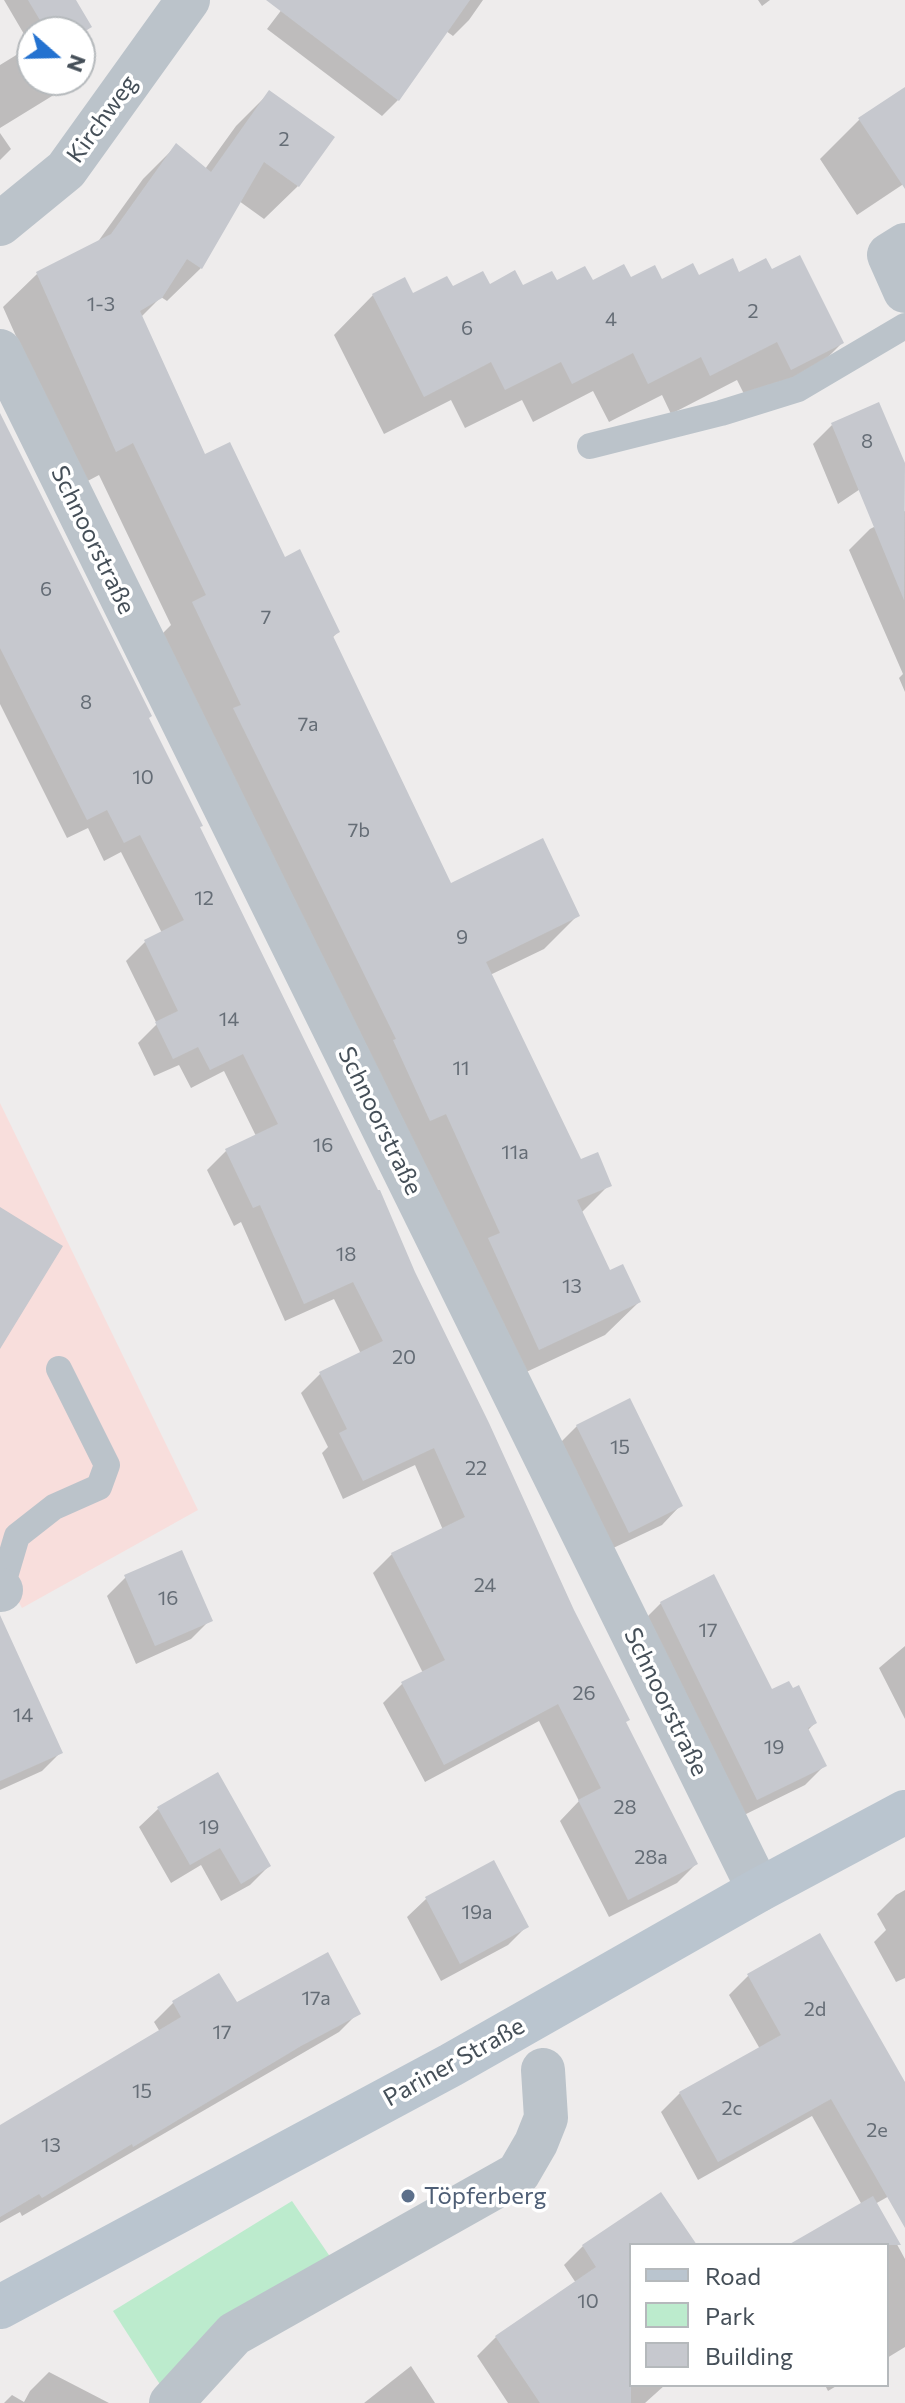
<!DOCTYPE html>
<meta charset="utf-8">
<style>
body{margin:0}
#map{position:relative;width:905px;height:2403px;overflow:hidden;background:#eeecec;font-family:Commissioner,sans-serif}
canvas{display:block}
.legend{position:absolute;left:629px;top:2243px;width:260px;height:144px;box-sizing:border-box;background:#fff;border:2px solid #b5b9bc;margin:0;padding:10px 14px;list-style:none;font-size:24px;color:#454f58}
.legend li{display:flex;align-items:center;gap:16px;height:40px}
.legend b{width:40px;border:2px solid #b5b9bc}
.north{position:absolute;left:16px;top:16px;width:80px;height:80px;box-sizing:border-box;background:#fff;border:2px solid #b5b9bc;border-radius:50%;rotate:110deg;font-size:22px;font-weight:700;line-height:32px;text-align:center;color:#454f58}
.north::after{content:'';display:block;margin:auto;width:28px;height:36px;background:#2472d0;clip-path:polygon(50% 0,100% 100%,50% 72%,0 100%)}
</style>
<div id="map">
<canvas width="905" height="2403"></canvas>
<ul class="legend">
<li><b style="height:10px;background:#bac5cf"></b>Road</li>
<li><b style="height:22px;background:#bcebcd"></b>Park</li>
<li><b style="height:22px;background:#c6c8ce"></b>Building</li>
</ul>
<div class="north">N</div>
</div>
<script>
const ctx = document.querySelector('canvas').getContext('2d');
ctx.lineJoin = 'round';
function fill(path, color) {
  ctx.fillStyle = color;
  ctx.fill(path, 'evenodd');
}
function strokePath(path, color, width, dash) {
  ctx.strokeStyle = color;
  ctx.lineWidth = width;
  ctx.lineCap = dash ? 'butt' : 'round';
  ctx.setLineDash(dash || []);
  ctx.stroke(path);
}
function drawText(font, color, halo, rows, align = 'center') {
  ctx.font = font + ' Commissioner,sans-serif';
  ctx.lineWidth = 7;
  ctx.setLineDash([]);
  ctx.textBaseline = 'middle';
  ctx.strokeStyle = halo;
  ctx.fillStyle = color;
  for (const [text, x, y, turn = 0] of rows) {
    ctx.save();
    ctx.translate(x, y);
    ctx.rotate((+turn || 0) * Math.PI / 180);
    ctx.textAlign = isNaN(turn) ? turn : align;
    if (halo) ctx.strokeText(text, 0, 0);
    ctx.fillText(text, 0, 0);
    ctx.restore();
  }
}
fill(new Path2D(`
 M 0,1103 L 198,1510 L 22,1608 L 0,1568 Z`), '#f8dedc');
fill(new Path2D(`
 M 292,2201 L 331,2258 L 168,2397 L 113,2311 Z`), '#bcebcd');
fill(new Path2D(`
 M 4,0 L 74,0 L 90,27 L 80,36 L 80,32 L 32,32 L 32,80 L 71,80 L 57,93 L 0,128 L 0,65 L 31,46 Z
 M 289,0 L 483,0 L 469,20 L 453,36 L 446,31 L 398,100 L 382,116 L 267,29 Z
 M 758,0 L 770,0 L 762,6 Z
 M 905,89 L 905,183 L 857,215 L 820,159 L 859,120 Z
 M 269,93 L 298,186 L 264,219 L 239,201 L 201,268 L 167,301 L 161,297 L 141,317 L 204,457 L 338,632 L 332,638 L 450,886 L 578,915 L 544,949 L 490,975 L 580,1161 L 609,1185 L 581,1213 L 609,1273 L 639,1302 L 605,1335 L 505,1382 L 159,637 L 171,625 L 99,475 L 82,484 L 3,307 L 37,274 L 97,243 L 143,179 L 176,146 L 205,169 L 236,126 Z
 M 0,133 L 11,149 L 0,160 Z
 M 771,272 L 842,343 L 803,382 L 751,408 L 737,380 L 671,414 L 662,395 L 609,422 L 593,391 L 533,422 L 522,400 L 465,428 L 451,400 L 384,434 L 334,335 L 373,295 L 412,296 L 452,289 L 489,286 L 522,288 L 556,282 L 630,280 L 661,282 Z
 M 0,418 L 413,1272 L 624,1723 L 696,1864 L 677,1883 L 609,1917 L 560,1821 L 579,1801 L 539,1721 L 425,1782 L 383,1703 L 402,1684 L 423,1673 L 373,1573 L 392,1554 L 443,1530 L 415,1465 L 343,1499 L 322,1453 L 328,1447 L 301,1393 L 320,1374 L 361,1354 L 334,1299 L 285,1321 L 241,1222 L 234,1226 L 207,1170 L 226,1151 L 256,1136 L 224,1071 L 191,1088 L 179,1065 L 154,1076 L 138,1043 L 157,1024 L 126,961 L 145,942 L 162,933 L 121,852 L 104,861 L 88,828 L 67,838 L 0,704 Z
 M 832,425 L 881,475 L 838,504 L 813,444 Z
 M 905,511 L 905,692 L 899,678 L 903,674 L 849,550 L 870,529 Z
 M 577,1426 L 680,1506 L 662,1525 L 609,1550 L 558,1445 Z
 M 126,1577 L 210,1620 L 191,1639 L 136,1664 L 107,1596 Z
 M 661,1603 L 771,1692 L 815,1723 L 807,1731 L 824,1766 L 805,1785 L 738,1818 L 642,1622 Z
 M 905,1646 L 905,1719 L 879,1668 Z
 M 0,1678 L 61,1752 L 42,1771 L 0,1790 Z
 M 158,1809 L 269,1866 L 250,1885 L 221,1901 L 201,1865 L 171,1883 L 139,1827 Z
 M 905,1890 L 905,1978 L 896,1982 L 874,1942 L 886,1930 L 877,1914 L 896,1895 Z
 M 426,1899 L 527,1926 L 508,1945 L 441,1981 L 407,1917 Z
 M 819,1935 L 905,2086 L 905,2187 L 875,2204 L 905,2259 L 905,2347 L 887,2358 L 887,2245 L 792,2245 L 862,2205 L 812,2116 L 698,2180 L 661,2112 L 680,2093 L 760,2049 L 729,1995 L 748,1976 Z
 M 218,1975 L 236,2004 L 358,2013 L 339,2032 L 22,2216 L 20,2212 L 0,2223 L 0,2127 L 160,2032 L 154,2022 L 173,2003 Z
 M 661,2195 L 694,2245 L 631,2245 L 631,2385 L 665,2385 L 645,2403 L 508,2403 L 477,2356 L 496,2337 L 576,2283 L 564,2265 L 583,2246 Z
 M 411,2366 L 435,2403 L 364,2403 Z
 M 49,2372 L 109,2403 L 4,2403 L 12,2395 L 24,2402 L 30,2391 Z
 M 825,2385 L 838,2385 L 828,2391 Z`), '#0003');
fill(new Path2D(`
 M 28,0 L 76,0 L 92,27 L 80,34 L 80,32 L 47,32 Z
 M 266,0 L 470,0 L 399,101 Z
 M 905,87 L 905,189 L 858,118 Z
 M 269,90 L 335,137 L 299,187 L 264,162 L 202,269 L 187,259 L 162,298 L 140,311 L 205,454 L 230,442 L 285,557 L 300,549 L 340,632 L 333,636 L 451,883 L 543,838 L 580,916 L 486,962 L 581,1159 L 598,1152 L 612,1186 L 577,1200 L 610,1270 L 623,1264 L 641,1302 L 539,1350 L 488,1238 L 500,1233 L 446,1114 L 430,1121 L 393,1040 L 396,1039 L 233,708 L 241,705 L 192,602 L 206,595 L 133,443 L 116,452 L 36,272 L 111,234 L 176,143 L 211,172 Z
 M 800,255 L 844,343 L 791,370 L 777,342 L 710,376 L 701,357 L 648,384 L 633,353 L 572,384 L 561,362 L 505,390 L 491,362 L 424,397 L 372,294 L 405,277 L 413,293 L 447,276 L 453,286 L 483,271 L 490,284 L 515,270 L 523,285 L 552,271 L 557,280 L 585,266 L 593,280 L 624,264 L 631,277 L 655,265 L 662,279 L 693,263 L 699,275 L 733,258 L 739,272 L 766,258 L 772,269 Z
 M 879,402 L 905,463 L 904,600 L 831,423 Z
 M 0,413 L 152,716 L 149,718 L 203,826 L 200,827 L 378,1190 L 380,1190 L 415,1272 L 489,1423 L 574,1610 L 630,1720 L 626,1722 L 698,1864 L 628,1900 L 578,1800 L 601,1788 L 558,1704 L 444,1765 L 401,1682 L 445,1660 L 391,1553 L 465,1517 L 434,1448 L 363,1481 L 339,1433 L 347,1429 L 319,1372 L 383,1341 L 353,1282 L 304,1304 L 260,1205 L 253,1208 L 225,1149 L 278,1124 L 243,1054 L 210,1070 L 198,1047 L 173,1059 L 155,1022 L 178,1011 L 144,940 L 184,920 L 140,835 L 124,843 L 107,810 L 87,820 L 0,648 Z
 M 0,1207 L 63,1246 L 0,1349 Z
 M 630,1398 L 683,1506 L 629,1533 L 576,1425 Z
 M 182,1550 L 213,1621 L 155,1646 L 124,1575 Z
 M 714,1574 L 772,1689 L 789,1681 L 793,1688 L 799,1685 L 817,1723 L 808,1728 L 827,1766 L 757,1800 L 660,1602 Z
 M 0,1615 L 63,1753 L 0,1781 Z
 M 218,1772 L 271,1866 L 241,1884 L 220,1848 L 190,1865 L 157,1807 Z
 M 494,1860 L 529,1927 L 460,1964 L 425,1897 Z
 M 820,1933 L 905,2082 L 905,2228 L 831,2099 L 718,2162 L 679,2092 L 781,2035 L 747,1974 Z
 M 328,1952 L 361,2014 L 301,2046 L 133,2147 L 132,2144 L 42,2198 L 39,2194 L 0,2217 L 0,2125 L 181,2017 L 172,2001 L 219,1973 L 237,2002 Z
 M 661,2192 L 697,2245 L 631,2245 L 631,2403 L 540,2403 L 495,2336 L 596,2267 L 582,2245 Z
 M 873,2196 L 901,2245 L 788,2245 Z`), '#c6c8ce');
strokePath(new Path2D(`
 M 590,446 L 721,413 L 798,389 L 905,326
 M 1,1590 L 17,1536 L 54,1507 L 99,1487 L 107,1465 L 59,1369`), '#bbc3ca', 26);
strokePath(new Path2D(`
 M 0,224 L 66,170 L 188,0
 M 905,245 L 889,255 L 905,291
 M 0,351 L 759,1890
 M 0,1590 L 1,1590
 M 171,2403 L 234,2334 L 518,2174 L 536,2143 L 546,2118 L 543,2070`), '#bbc3ca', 44);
strokePath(new Path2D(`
 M 0,2307 L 451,2065 L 759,1890 L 905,1812`), '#bac5cf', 44);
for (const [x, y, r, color] of [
 [408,2196,8,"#5c6f8a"]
]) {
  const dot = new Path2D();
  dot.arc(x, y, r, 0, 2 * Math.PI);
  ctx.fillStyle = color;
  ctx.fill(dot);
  strokePath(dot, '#fff', 3);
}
drawText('20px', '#656d76', null, [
 ["2",284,139],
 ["1-3",101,304],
 ["2",753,311],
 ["4",611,319],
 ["6",467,328],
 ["8",867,441],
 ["6",46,589],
 ["7",266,617],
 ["8",86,702],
 ["7a",308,724],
 ["10",143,777],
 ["7b",359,830],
 ["12",204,898],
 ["9",462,937],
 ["14",229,1019],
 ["11",461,1068],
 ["16",323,1145],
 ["11a",515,1152],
 ["18",346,1254],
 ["13",572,1286],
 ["20",404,1357],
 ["15",620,1447],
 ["22",476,1468],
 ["24",485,1585],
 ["16",168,1598],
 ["17",708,1630],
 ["26",584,1693],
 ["14",23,1715],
 ["19",774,1747],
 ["28",625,1807],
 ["19",209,1827],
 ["28a",651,1857],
 ["19a",477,1912],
 ["17a",316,1998],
 ["2d",815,2009],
 ["17",222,2032],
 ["15",142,2091],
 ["2c",732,2108],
 ["2e",877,2130],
 ["13",51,2145],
 ["10",588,2301]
]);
drawText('24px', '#454f58', '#fff', [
 ["Kirchweg",102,119,-54],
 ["Schnoorstraße",93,540,64],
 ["Schnoorstraße",380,1121,64],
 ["Schnoorstraße",666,1702,64],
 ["Pariner Straße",454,2062,-29]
]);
drawText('24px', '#4e5e75', '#fff', [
 ["Töpferberg",424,2196]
], 'left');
</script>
